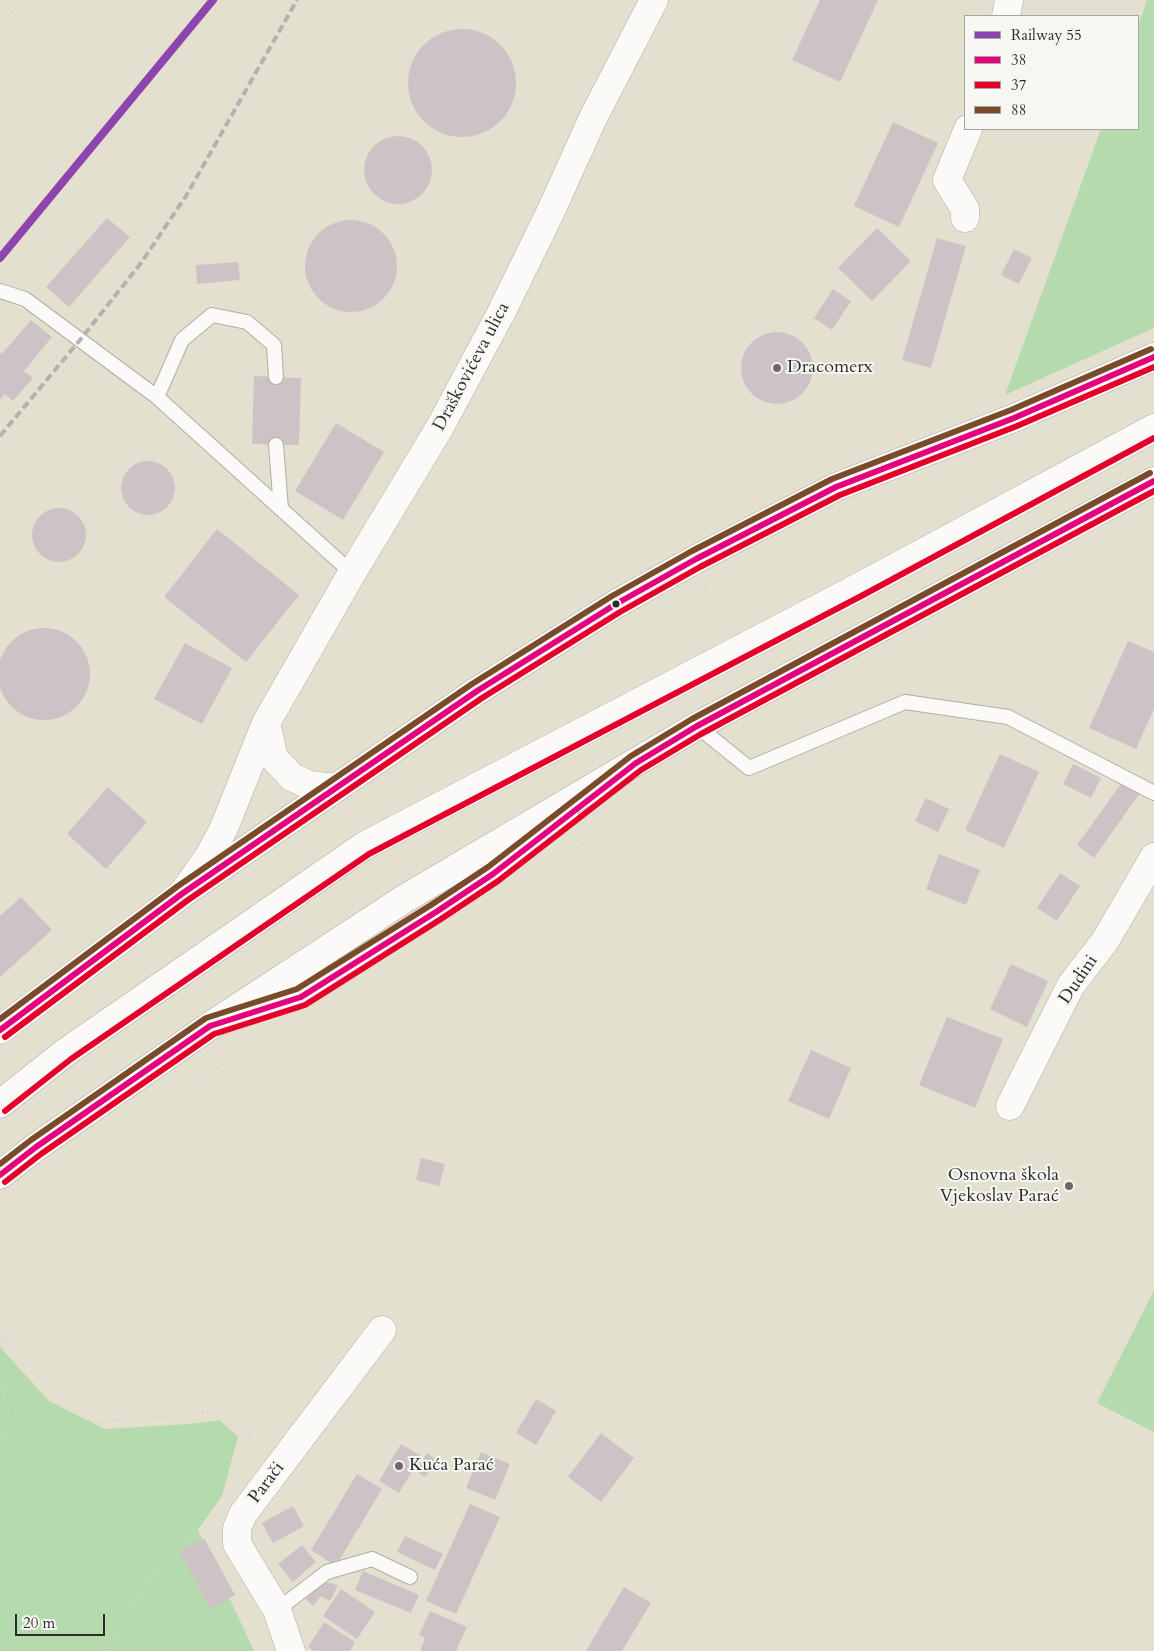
<!DOCTYPE html>
<meta charset="utf-8">
<style>
body{margin:0}
#map{position:relative;width:1154px;height:1651px;overflow:hidden;background:#e4e0d0;font-family:Cardo,serif}
canvas{display:block}
.legend{position:absolute;left:964px;top:15px;width:175px;height:115px;box-sizing:border-box;background:#f6f6f2;border:1px solid #a5a5a2;margin:0;padding:6px 9px;list-style:none;font-size:15px;color:#2b2b2b}
.legend li{display:flex;align-items:center;gap:10px;height:25px}
.legend b{width:25px;border:1px solid #a5a5a2}
.scale{position:absolute;left:15px;top:1614px;width:90px;height:22px;box-sizing:border-box;border:2px solid #2b2b2b;border-top:0;padding-left:6px;font-size:15px;line-height:18px;white-space:nowrap;color:#2b2b2b;-webkit-text-stroke:4px #f6f6f2;paint-order:stroke}
</style>
<div id="map">
<canvas width="1154" height="1651"></canvas>
<ul class="legend">
<li><b style="height:6px;background:#8e44ad"></b>Railway 55</li>
<li><b style="height:6px;background:#e5007d"></b>38</li>
<li><b style="height:6px;background:#e4002b"></b>37</li>
<li><b style="height:6px;background:#7a4b2a"></b>88</li>
</ul>
<div class="scale">20 m</div>
</div>
<script>
const ctx = document.querySelector('canvas').getContext('2d');
ctx.lineJoin = 'round';
function fill(path, color) {
  ctx.fillStyle = color;
  ctx.fill(path, 'evenodd');
}
function strokePath(path, color, width, dash) {
  ctx.strokeStyle = color;
  ctx.lineWidth = width;
  ctx.lineCap = dash ? 'butt' : 'round';
  ctx.setLineDash(dash || []);
  ctx.stroke(path);
}
function drawText(font, color, halo, rows, align = 'center') {
  ctx.font = font + ' Cardo,serif';
  ctx.lineWidth = 4;
  ctx.setLineDash([]);
  ctx.textBaseline = 'middle';
  ctx.strokeStyle = halo;
  ctx.fillStyle = color;
  for (const [text, x, y, turn = 0] of rows) {
    ctx.save();
    ctx.translate(x, y);
    ctx.rotate((+turn || 0) * Math.PI / 180);
    ctx.textAlign = isNaN(turn) ? turn : align;
    if (halo) ctx.strokeText(text, 0, 0);
    ctx.fillText(text, 0, 0);
    ctx.restore();
  }
}
fill(new Path2D(`
 M 1147,0 L 1154,0 L 1154,328 L 1005,395 L 1101,129 L 1138,129 L 1138,26 Z
 M 1154,1290 L 1154,1432 L 1097,1403 Z
 M 0,1347 L 49,1401 L 105,1429 L 190,1424 L 220,1420 L 238,1437 L 222,1496 L 198,1530 L 254,1651 L 0,1651 Z`), '#b5daad');
fill(new Path2D(`
 M 820,0 L 878,0 L 840,82 L 792,60 Z
 M408 83a54 54 0 1 1 108 0a54 54 0 1 1-108 0Z
 M 893,122 L 938,143 L 899,227 L 854,206 Z
 M364 170a34 34 0 1 1 68 0a34 34 0 1 1-68 0Z
 M 107,218 L 130,237 L 69,307 L 46,287 Z
 M305 266a46 46 0 1 1 92 0a46 46 0 1 1-92 0Z
 M 877,228 L 911,261 L 872,301 L 838,268 Z
 M 937,238 L 966,246 L 931,368 L 902,360 Z
 M 1014,249 L 1032,258 L 1019,284 L 1001,275 Z
 M 238,262 L 240,280 L 197,284 L 196,265 Z
 M 833,289 L 851,301 L 832,330 L 814,318 Z
 M 31,320 L 52,337 L 24,371 L 33,378 L 13,401 L 5,394 L 0,400 L 0,352 L 2,354 Z
 M741 368a36 36 0 1 1 72 0a36 36 0 1 1-72 0Z
 M 254,376 L 301,378 L 299,445 L 252,444 Z
 M 336,423 L 384,452 L 343,520 L 295,491 Z
 M121 488a27 27 0 1 1 54 0a27 27 0 1 1-54 0Z
 M32 535a27 27 0 1 1 54 0a27 27 0 1 1-54 0Z
 M 217,529 L 299,595 L 246,662 L 164,597 Z
 M-2 674a46 46 0 1 1 92 0a46 46 0 1 1-92 0Z
 M 1128,641 L 1154,652 L 1154,709 L 1136,749 L 1089,728 Z
 M 185,643 L 232,668 L 202,724 L 154,699 Z
 M 1000,754 L 1039,772 L 1004,848 L 965,830 Z
 M 1073,764 L 1101,778 L 1091,798 L 1063,784 Z
 M 1123,781 L 1140,793 L 1094,858 L 1077,845 Z
 M 108,787 L 147,822 L 106,869 L 67,834 Z
 M 926,798 L 949,809 L 938,832 L 915,821 Z
 M 939,854 L 980,870 L 966,905 L 926,889 Z
 M 1060,873 L 1080,886 L 1057,921 L 1037,908 Z
 M 21,897 L 52,930 L 0,977 L 0,916 Z
 M 1011,964 L 1048,981 L 1027,1027 L 990,1009 Z
 M 947,1017 L 1003,1039 L 975,1108 L 919,1085 Z
 M 811,1050 L 851,1068 L 829,1119 L 788,1101 Z
 M 421,1158 L 445,1164 L 439,1186 L 416,1180 Z
 M 536,1399 L 556,1411 L 536,1445 L 516,1433 Z
 M 601,1433 L 634,1458 L 601,1502 L 568,1477 Z
 M 401,1444 L 421,1456 L 399,1493 L 379,1481 Z
 M 481,1452 L 510,1464 L 495,1500 L 466,1488 Z
 M 427,1453 L 436,1460 L 425,1477 L 416,1471 Z
 M 357,1474 L 382,1489 L 336,1566 L 311,1550 Z
 M 470,1504 L 500,1517 L 456,1614 L 426,1601 Z
 M 293,1506 L 304,1526 L 273,1543 L 262,1523 Z
 M 405,1536 L 443,1554 L 435,1570 L 397,1552 Z
 M 204,1538 L 235,1595 L 210,1609 L 180,1552 Z
 M 302,1545 L 316,1562 L 293,1582 L 278,1564 Z
 M 363,1571 L 419,1595 L 411,1613 L 355,1590 Z
 M 325,1582 L 338,1585 L 330,1601 L 321,1596 L 313,1606 L 302,1595 L 314,1584 Z
 M 624,1587 L 651,1603 L 622,1651 L 586,1651 Z
 M 341,1589 L 375,1612 L 357,1639 L 323,1616 Z
 M 430,1611 L 467,1627 L 456,1651 L 420,1651 L 425,1638 L 419,1635 Z
 M 324,1622 L 355,1642 L 350,1651 L 314,1651 L 308,1647 Z`), '#cdc3c7');
const lane = new Path2D(`
 M 0,291 L 25,299 L 157,397 L 352,573
 M 157,397 L 182,340 L 212,315 L 247,322 L 274,345 L 276,377
 M 276,445 L 281,509
 M 697,726 L 749,768 L 905,702 L 1008,717 L 1154,793
 M 242,1016 L 301,997 L 436,912 L 493,874 L 571,814
 M 277,1610 L 327,1572 L 372,1559 L 410,1577`);
const street = new Path2D(`
 M 1006,16 L 1009,0
 M 965,218 L 965,209 L 947,180 L 968,129
 M 266,723 L 274,758 L 292,777 L 309,785 L 335,788
 M 183,893 L 209,856 L 224,828 L 266,723 L 352,573 L 440,427 L 501,313 L 550,213 L 593,118 L 654,0
 M 1010,1106 L 1071,985 L 1105,941 L 1154,857
 M 291,1651 L 277,1610 L 237,1544 L 237,1528 L 243,1514 L 382,1330`);
const secondary = new Path2D(`
 M 0,1030 L 183,893 L 477,691 L 616,604 L 696,559 L 836,487 L 1014,418 L 1154,357`);
const highway = new Path2D(`
 M 0,1104 L 66,1052 L 364,846 L 861,586 L 1154,428
 M 0,1175 L 36,1147 L 210,1026 L 404,899 L 697,726 L 1154,481`);
strokePath(lane, '#b0aea4', 16);
strokePath(street, '#b0aea4', 29);
strokePath(secondary, '#b0aea4', 29);
strokePath(highway, '#b0aea4', 29);
strokePath(new Path2D(`
 M 0,22 L 26,0
 M 540,696 L 707,591 L 705,586
 M 543,866 L 630,819
 M 107,1136 L 281,1029
 M 0,1332 L 51,1390 L 94,1423 L 125,1419 L 162,1418 L 207,1412 L 232,1415 C 242,1425 255,1436 252,1452
 M 0,1347 L 6,1330
 M 0,1380 L 11,1424 L 0,1443
 M 107,1651 L 152,1574 L 177,1547 L 209,1527`), '#d2d1cd', 3, [1, 4]);
strokePath(lane, '#fbfaf8', 14);
strokePath(street, '#fbfaf8', 28);
strokePath(secondary, '#fbfaf8', 28);
strokePath(highway, '#fbfaf8', 28);
strokePath(new Path2D(`
 M 0,436 L 80,340 L 141,263 L 186,196 L 297,0`), '#b3b2b0', 4, [8, 4]);
strokePath(new Path2D(`
 M 0,1030 L 183,893 L 477,691 L 616,604 L 696,559 L 836,487 L 1014,418 L 1154,357
 M 0,1175 L 36,1147 L 210,1026 L 301,997 L 436,912 L 493,874 L 636,763 L 697,726 L 1154,481`), '#e5007d', 6);
strokePath(new Path2D(`
 M 5,1037 L 188,900 L 482,698 L 620,612 L 700,567 L 840,495 L 1017,426 L 1154,367
 M 5,1111 L 71,1059 L 369,854 L 865,594 L 1154,438
 M 5,1182 L 41,1154 L 214,1034 L 305,1005 L 441,919 L 498,881 L 641,770 L 701,734 L 1154,491`), '#e4002b', 6);
strokePath(new Path2D(`
 M 0,1019 L 178,886 L 472,684 L 612,596 L 692,551 L 832,479 L 1011,410 L 1151,349
 M 0,1164 L 31,1140 L 206,1018 L 297,989 L 431,905 L 488,867 L 631,756 L 692,719 L 1150,473`), '#7a4b2a', 6);
strokePath(new Path2D(`
 M 0,258 L 213,0`), '#8e44ad', 8);
for (const [x, y, r, color] of [
 [777,368,5,"#6c6a65"],
 [616,604,4.5,"#2b2b2b"],
 [1069,1186,5,"#6c6a65"],
 [399,1466,5,"#6c6a65"]
]) {
  const dot = new Path2D();
  dot.arc(x, y, r, 0, 2 * Math.PI);
  ctx.fillStyle = color;
  ctx.fill(dot);
  strokePath(dot, '#f6f6f2', 2);
}
drawText('18px', '#2b2b2b', '#f6f6f2', [
 ["Draškovićeva ulica",472,367,-62],
 ["Dudini",1079,980,-56],
 ["Parači",267,1483,-53]
]);
drawText('18px', '#2b2b2b', '#f6f6f2', [
 ["Dracomerx",787,368],
 ["Osnovna škola",1059,1176,"right"],
 ["Vjekoslav Parać",1059,1197,"right"],
 ["Kuća Parać",409,1466]
], 'left');
</script>
